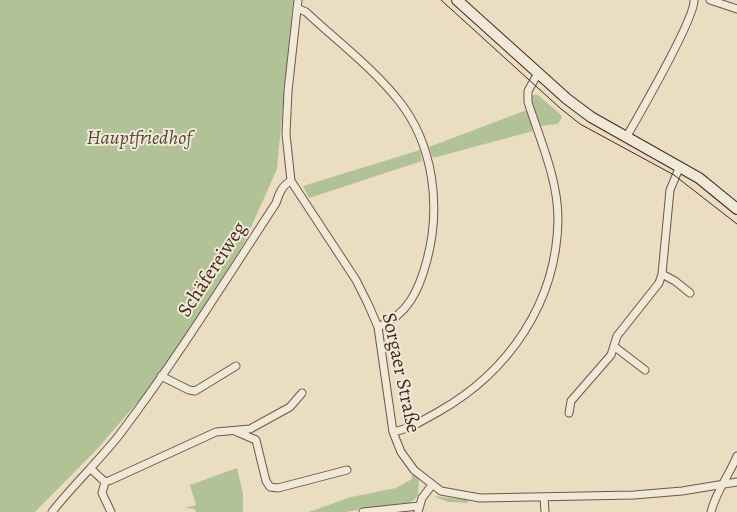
<!DOCTYPE html>
<meta charset="utf-8">
<style>
body{margin:0}
canvas{display:block;background:#eaddc2}
</style>
<canvas width="737" height="512"></canvas>
<script>
const ctx = document.querySelector('canvas').getContext('2d');
ctx.lineJoin = 'round';
function fill(path, color) {
  ctx.fillStyle = color;
  ctx.fill(path, 'evenodd');
}
function strokePath(path, color, width, dash) {
  ctx.strokeStyle = color;
  ctx.lineWidth = width;
  ctx.lineCap = dash ? 'butt' : 'round';
  ctx.setLineDash(dash || []);
  ctx.stroke(path);
}
function drawText(font, color, halo, rows, align = 'center') {
  ctx.font = font + ' Alegreya,serif';
  ctx.lineWidth = 4;
  ctx.setLineDash([]);
  ctx.textBaseline = 'middle';
  ctx.strokeStyle = halo;
  ctx.fillStyle = color;
  for (const [text, x, y, turn = 0] of rows) {
    ctx.save();
    ctx.translate(x, y);
    ctx.rotate((+turn || 0) * Math.PI / 180);
    ctx.textAlign = isNaN(turn) ? turn : align;
    if (halo) ctx.strokeText(text, 0, 0);
    ctx.fillText(text, 0, 0);
    ctx.restore();
  }
}
fill(new Path2D(`
 M 0,0 L 293,0 L 277,169 L 243,245 L 188,332 L 142,397 L 98,448 L 35,512 L 0,512 Z
 M 534,95 L 538,95 L 560,114 L 562,117 L 558,124 L 540,126 L 531,102 L 531,97 Z
 M 527,110 L 533,131 L 433,158 L 429,147 Z
 M 420,150 L 422,161 L 309,198 L 303,186 Z
 M 401,458 L 419,479 L 418,495 L 414,500 L 406,504 L 372,507 L 346,512 L 309,512 L 351,497 L 396,488 L 412,479 L 412,474 Z
 M 237,468 L 243,494 L 243,512 L 196,512 L 195,509 L 185,508 L 196,505 L 190,485 Z
 M 433,496 L 467,500 L 468,503 L 448,502 Z`), '#b1c297');
const street = new Path2D(`
 M 298,0 L 288,91 L 286,134 L 291,181 L 356,280 L 368,304 L 378,327 L 393,432 L 401,452 L 414,470 L 441,491 L 480,498 L 634,495 L 682,491 L 737,482
 M 710,0 L 737,9
 M 297,8 L 306,12 C 337,41 373,68 399,101 C 434,145 441,207 427,260 C 419,290 408,315 378,327
 M 627,136 C 639,115 695,18 694,0
 M 662,274 L 675,281 L 690,293
 M 615,347 L 645,370
 M 161,376 L 189,390 L 195,391 L 236,366
 M 569,413 L 571,401 L 611,355 L 617,336 L 659,283 L 662,274 L 670,190 L 680,166
 M 237,432 L 256,440 L 266,481 L 270,487 L 278,488 L 347,470
 M 393,432 C 410,429 423,420 438,412 C 509,372 557,302 558,219 C 558,179 540,140 528,102 L 528,91 L 537,75
 M 91,469 L 105,482 L 111,480 L 216,432 L 250,429 L 290,407 L 302,393
 M 105,482 L 102,493 L 111,512
 M 544,497 L 545,512
 M 52,512 C 73,485 99,461 120,434 C 176,360 225,281 276,203 C 279,194 282,185 291,181
 M 363,512 L 419,506
 M 418,512 L 422,498 L 432,485
 M 711,512 C 716,491 729,476 737,456`);
const secondary = new Path2D(`
 M 457,0 L 567,99 L 591,117 L 699,178 L 737,209`);
strokePath(street, '#6c5749', 9);
strokePath(secondary, '#422a21', 12);
strokePath(street, '#f1e9d7', 7);
strokePath(secondary, '#f1e9d7', 10);
strokePath(new Path2D(`
 M 441,0 L 560,108 L 580,124 L 674,175 L 737,224`), '#422a21', 1);
drawText('italic 20px', '#584839', '#f1e9d7', [
 ["Hauptfriedhof",139,139]
]);
drawText('20px', '#422a21', '#f1e9d7', [
 ["Schäfereiweg",213,270,-57],
 ["Sorgaer Straße",400,373,78]
]);
</script>
